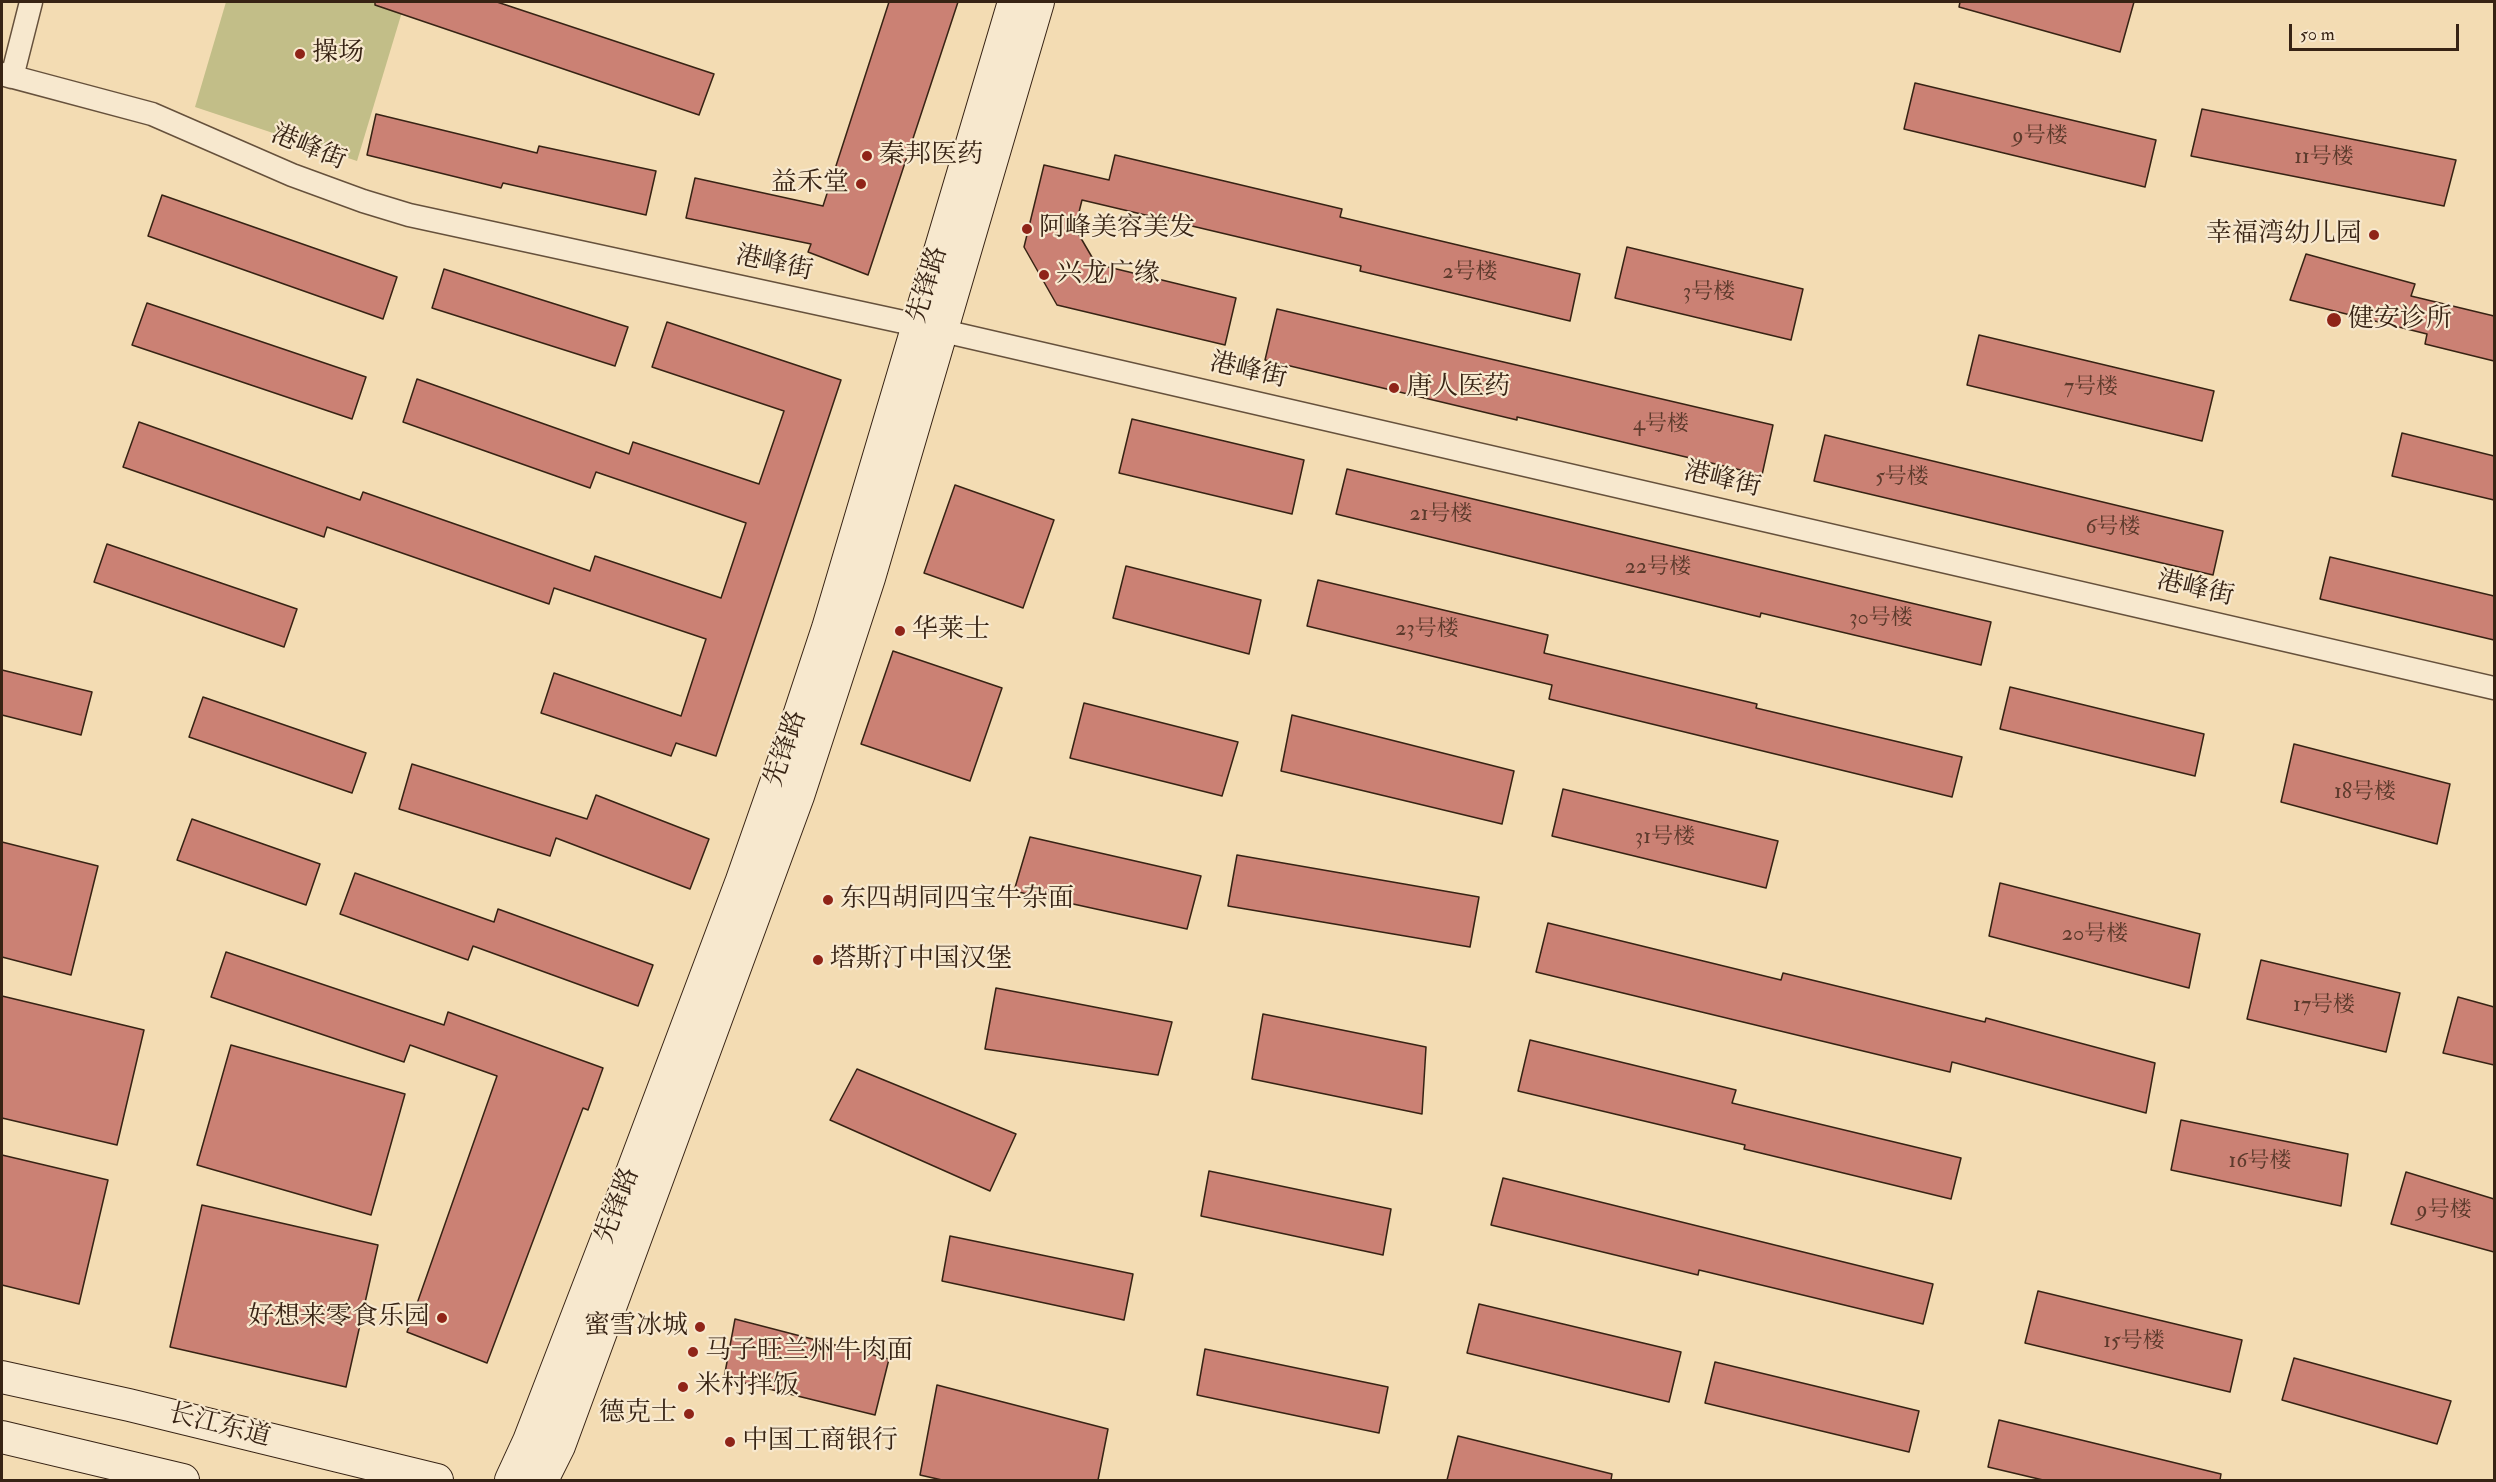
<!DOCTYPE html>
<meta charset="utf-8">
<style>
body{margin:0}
#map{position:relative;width:2496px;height:1482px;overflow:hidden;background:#f3dcb3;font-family:"IM FELL Double Pica",serif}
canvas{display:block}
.frame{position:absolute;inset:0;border:3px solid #372314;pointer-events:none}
.scale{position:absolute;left:2289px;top:24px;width:170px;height:27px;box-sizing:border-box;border:3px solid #372314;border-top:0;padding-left:8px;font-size:18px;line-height:21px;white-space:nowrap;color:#372314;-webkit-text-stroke:4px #f7e8ce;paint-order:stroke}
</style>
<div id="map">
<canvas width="2496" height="1482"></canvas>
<div class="frame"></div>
<div class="scale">50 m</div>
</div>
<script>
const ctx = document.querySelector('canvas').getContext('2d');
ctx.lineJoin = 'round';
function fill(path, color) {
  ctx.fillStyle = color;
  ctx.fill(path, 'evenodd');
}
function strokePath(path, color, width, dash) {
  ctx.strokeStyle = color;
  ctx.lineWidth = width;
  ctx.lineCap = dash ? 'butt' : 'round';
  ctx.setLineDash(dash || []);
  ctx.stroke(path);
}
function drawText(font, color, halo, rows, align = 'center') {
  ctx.font = font + ' "IM FELL Double Pica","Noto Serif SC",serif';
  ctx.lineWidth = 4.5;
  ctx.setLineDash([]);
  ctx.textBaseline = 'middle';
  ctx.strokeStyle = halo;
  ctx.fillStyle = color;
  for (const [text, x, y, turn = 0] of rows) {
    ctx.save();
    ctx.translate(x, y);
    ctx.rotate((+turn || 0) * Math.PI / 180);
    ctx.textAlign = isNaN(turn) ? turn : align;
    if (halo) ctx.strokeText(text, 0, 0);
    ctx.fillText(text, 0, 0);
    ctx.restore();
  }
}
fill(new Path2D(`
 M 226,2 L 405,2 L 357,161 L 195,107 Z`), '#c2be88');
const building = new Path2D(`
 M 375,2 L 497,2 L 714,74 L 699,115 L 375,5 Z
 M 889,2 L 958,2 L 868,275 L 808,252 L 811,244 L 686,218 L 695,178 L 823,206 Z
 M 1960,2 L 2134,2 L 2120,52 L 1959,7 Z
 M 1915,83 L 2156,140 L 2145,187 L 1904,129 Z
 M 2202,109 L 2456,160 L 2444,206 L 2191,156 Z
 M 376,114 L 537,153 L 539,146 L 656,171 L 646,215 L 503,183 L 501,188 L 367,155 Z
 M 1115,155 L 1342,209 L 1340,217 L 1580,274 L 1570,321 L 1360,271 L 1361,266 L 1082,200 L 1075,228 L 1096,264 L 1236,298 L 1225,345 L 1057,305 L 1024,247 L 1044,165 L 1109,180 Z
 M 162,195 L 397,277 L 383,319 L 148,236 Z
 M 1627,247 L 1803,289 L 1791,340 L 1615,298 Z
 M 2306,254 L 2415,284 L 2411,296 L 2494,316 L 2494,361 L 2425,344 L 2427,334 L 2290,300 Z
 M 444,269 L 628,327 L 615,366 L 432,308 Z
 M 147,303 L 366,377 L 352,419 L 132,345 Z
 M 1277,309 L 1773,425 L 1762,475 L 1517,417 L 1517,420 L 1265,360 Z
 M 667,322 L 841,380 L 716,756 L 676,743 L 671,756 L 541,713 L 554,673 L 681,716 L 706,639 L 554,588 L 549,604 L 327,527 L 324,537 L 123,467 L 139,422 L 360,500 L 363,492 L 590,571 L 595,556 L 721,598 L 746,523 L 596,472 L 590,488 L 403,422 L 417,379 L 629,454 L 633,442 L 759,484 L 784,411 L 652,367 Z
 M 1979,335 L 2214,391 L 2202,441 L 1967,385 Z
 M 1132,419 L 1304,460 L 1292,514 L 1119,473 Z
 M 2402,433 L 2494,456 L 2494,500 L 2392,476 Z
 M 1825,435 L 2223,531 L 2213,575 L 1814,481 Z
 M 1347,469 L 1991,622 L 1981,665 L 1761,613 L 1760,617 L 1336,514 Z
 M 955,485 L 1054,520 L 1023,608 L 924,573 Z
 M 107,544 L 297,609 L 284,647 L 94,582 Z
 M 2330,557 L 2494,596 L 2494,640 L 2320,599 Z
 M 1126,566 L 1261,600 L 1249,654 L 1113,618 Z
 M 1318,580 L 1548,635 L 1544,653 L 1757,704 L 1756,708 L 1962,757 L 1952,797 L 1549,699 L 1552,685 L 1307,626 Z
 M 893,651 L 1002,688 L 970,781 L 861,744 Z
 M 2,670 L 92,692 L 81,735 L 2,715 Z
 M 2010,687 L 2204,734 L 2195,776 L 2000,729 Z
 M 203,697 L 366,753 L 352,793 L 189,737 Z
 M 1084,703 L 1238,742 L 1222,796 L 1070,758 Z
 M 1292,715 L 1514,771 L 1502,824 L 1281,771 Z
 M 2294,744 L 2450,784 L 2437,844 L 2281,802 Z
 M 412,764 L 587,819 L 596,795 L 709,839 L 690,889 L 556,838 L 550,856 L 399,809 Z
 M 1563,789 L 1778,841 L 1766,888 L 1552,836 Z
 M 192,819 L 320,864 L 306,905 L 177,860 Z
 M 1030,837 L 1201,876 L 1187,929 L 1014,891 Z
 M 2,842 L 98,866 L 71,975 L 2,957 Z
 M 1237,855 L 1479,897 L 1470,947 L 1228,906 Z
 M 355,873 L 494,922 L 498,909 L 653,965 L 638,1006 L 473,946 L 468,960 L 340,914 Z
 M 2000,883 L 2200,934 L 2189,988 L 1989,936 Z
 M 1548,923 L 1781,980 L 1783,973 L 1985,1022 L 1986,1018 L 2155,1063 L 2146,1113 L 1952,1062 L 1950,1072 L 1536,972 Z
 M 226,952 L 444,1025 L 448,1012 L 603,1068 L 588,1110 L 583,1108 L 487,1363 L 407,1332 L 497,1076 L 410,1045 L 404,1062 L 211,997 Z
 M 2261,960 L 2400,993 L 2386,1052 L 2247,1019 Z
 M 996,988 L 1172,1022 L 1158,1075 L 985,1049 Z
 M 2,996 L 144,1030 L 117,1145 L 2,1118 Z
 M 2458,997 L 2494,1007 L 2494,1065 L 2443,1053 Z
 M 1263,1014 L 1426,1047 L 1422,1114 L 1252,1079 Z
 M 1530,1040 L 1736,1090 L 1732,1103 L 1961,1158 L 1951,1199 L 1744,1149 L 1745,1145 L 1518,1091 Z
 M 231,1045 L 405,1094 L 371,1215 L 197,1165 Z
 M 857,1069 L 1016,1134 L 990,1191 L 830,1120 Z
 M 2181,1120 L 2348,1154 L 2341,1206 L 2171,1170 Z
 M 2,1155 L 108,1180 L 79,1304 L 2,1285 Z
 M 1209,1171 L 1391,1209 L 1383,1255 L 1201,1216 Z
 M 2406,1172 L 2494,1199 L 2494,1252 L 2391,1224 Z
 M 1503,1178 L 1933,1284 L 1923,1324 L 1699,1270 L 1698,1275 L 1491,1225 Z
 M 202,1205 L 378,1245 L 346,1387 L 170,1347 Z
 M 950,1236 L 1133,1274 L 1124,1320 L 942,1281 Z
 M 2038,1291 L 2242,1340 L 2230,1392 L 2025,1343 Z
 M 1479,1304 L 1681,1352 L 1669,1402 L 1467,1353 Z
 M 735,1319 L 889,1359 L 875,1415 L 724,1378 Z
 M 1205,1349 L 1388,1387 L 1379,1433 L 1197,1395 Z
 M 2294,1358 L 2451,1401 L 2437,1444 L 2282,1400 Z
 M 1715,1362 L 1919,1411 L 1909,1452 L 1705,1403 Z
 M 937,1385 L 1108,1429 L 1098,1480 L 942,1480 L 920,1475 Z
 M 1999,1420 L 2221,1474 L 2220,1480 L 2043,1480 L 1988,1467 Z
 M 1458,1436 L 1612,1474 L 1611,1480 L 1447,1480 Z`);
fill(building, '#cb8174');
strokePath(building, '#372314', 1.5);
const street = new Path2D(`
 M 2,74 L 152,114 L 292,175 L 363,201 L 409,215 L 917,325 L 2494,688
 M 2,74 L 12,77 L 31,2`);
const secondary = new Path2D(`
 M 2,1377 L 129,1405 L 437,1480
 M 2,1437 L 183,1480
 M 511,1480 L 529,1441 L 607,1239 L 741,883 L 789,746 L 828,628 L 1014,2
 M 542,1480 L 559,1446 L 798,796 L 869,578 L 1038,2`);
strokePath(street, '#66513c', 25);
strokePath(secondary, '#372314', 34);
strokePath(street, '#f7e8ce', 22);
strokePath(secondary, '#f7e8ce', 32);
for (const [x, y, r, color] of [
 [300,54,6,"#8f2418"],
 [867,156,6,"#8f2418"],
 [861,184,6,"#8f2418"],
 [1027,229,6,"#8f2418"],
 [2374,235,6,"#8f2418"],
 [1044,275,6,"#8f2418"],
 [2334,320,8,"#8f2418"],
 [1394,388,6,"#8f2418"],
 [900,631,6,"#8f2418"],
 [828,900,6,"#8f2418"],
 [818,960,6,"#8f2418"],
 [442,1318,6,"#8f2418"],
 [700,1327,6,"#8f2418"],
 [693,1352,6,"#8f2418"],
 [683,1387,6,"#8f2418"],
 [689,1414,6,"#8f2418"],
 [730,1442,6,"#8f2418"]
]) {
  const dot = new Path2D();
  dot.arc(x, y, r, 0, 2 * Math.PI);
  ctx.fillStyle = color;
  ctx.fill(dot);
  strokePath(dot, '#f7e8ce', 2);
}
drawText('22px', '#5c3a2c', null, [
 ["9号楼",2040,137],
 ["11号楼",2324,158],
 ["2号楼",1470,273],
 ["3号楼",1709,293],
 ["7号楼",2091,388],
 ["4号楼",1661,425],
 ["5号楼",1902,478],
 ["21号楼",1441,515],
 ["6号楼",2113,528],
 ["22号楼",1658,568],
 ["30号楼",1881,619],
 ["23号楼",1427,630],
 ["18号楼",2365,793],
 ["31号楼",1665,838],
 ["20号楼",2095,935],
 ["17号楼",2324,1006],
 ["16号楼",2260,1162],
 ["9号楼",2444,1211],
 ["15号楼",2134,1342]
]);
drawText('26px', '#372314', '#f7e8ce', [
 ["操场",312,54],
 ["秦邦医药",879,156],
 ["益禾堂",849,184,"right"],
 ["阿峰美容美发",1039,229],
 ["幸福湾幼儿园",2362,235,"right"],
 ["兴龙广缘",1056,275],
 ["健安诊所",2348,320],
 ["唐人医药",1406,388],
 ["华莱士",912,631],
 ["东四胡同四宝牛杂面",840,900],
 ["塔斯汀中国汉堡",830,960],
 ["好想来零食乐园",430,1318,"right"],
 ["蜜雪冰城",688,1327,"right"],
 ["马子旺兰州牛肉面",705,1352],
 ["米村拌饭",695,1387],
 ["德克士",677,1414,"right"],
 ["中国工商银行",742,1442]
], 'left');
drawText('26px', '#372314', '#f7e8ce', [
 ["港峰街",308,149,22],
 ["港峰街",774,265,12],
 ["先锋路",929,285,-73],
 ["港峰街",1248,372,13],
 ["港峰街",1722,481,13],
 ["港峰街",2195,590,13],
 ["先锋路",787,749,-71],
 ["先锋路",619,1206,-69],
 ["长江东道",219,1427,14]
]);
</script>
